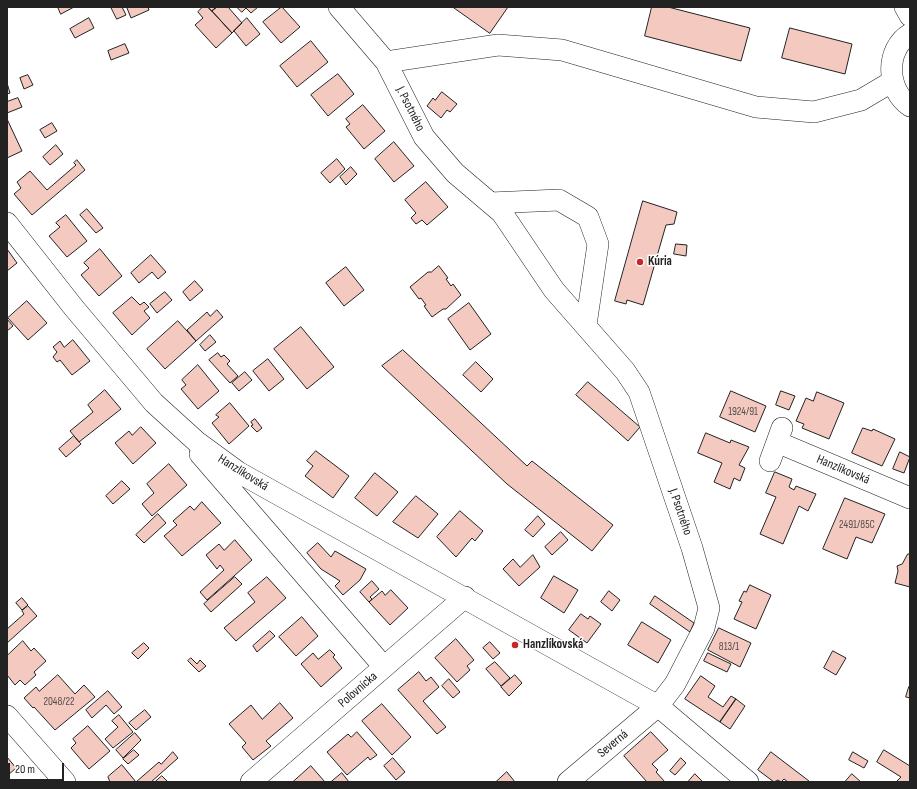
<!DOCTYPE html>
<meta charset="utf-8">
<style>
body{margin:0}
#map{position:relative;width:917px;height:789px;overflow:hidden;background:#fff;font-family:"Sofia Sans Condensed",sans-serif}
canvas{display:block}
.frame{position:absolute;inset:0;border:8px solid #222;pointer-events:none}
.scale{position:absolute;left:8px;top:763px;width:56px;height:18px;box-sizing:border-box;border:2px solid #222;border-top:0;padding-left:5px;font-size:12px;line-height:14px;white-space:nowrap;color:#222;-webkit-text-stroke:3px #fff;paint-order:stroke}
</style>
<div id="map">
<canvas width="917" height="789"></canvas>
<div class="frame"></div>
<div class="scale">20 m</div>
</div>
<script>
const ctx = document.querySelector('canvas').getContext('2d');
ctx.lineJoin = 'round';
function fill(path, color) {
  ctx.fillStyle = color;
  ctx.fill(path, 'evenodd');
}
function strokePath(path, color, width, dash) {
  ctx.strokeStyle = color;
  ctx.lineWidth = width;
  ctx.lineCap = dash ? 'butt' : 'round';
  ctx.setLineDash(dash || []);
  ctx.stroke(path);
}
function drawText(font, color, halo, rows, align = 'center') {
  ctx.font = font + ' "Sofia Sans Condensed",sans-serif';
  ctx.lineWidth = 3;
  ctx.setLineDash([]);
  ctx.textBaseline = 'middle';
  ctx.strokeStyle = halo;
  ctx.fillStyle = color;
  for (const [text, x, y, turn = 0] of rows) {
    ctx.save();
    ctx.translate(x, y);
    ctx.rotate((+turn || 0) * Math.PI / 180);
    ctx.textAlign = isNaN(turn) ? turn : align;
    if (halo) ctx.strokeText(text, 0, 0);
    ctx.fillText(text, 0, 0);
    ctx.restore();
  }
}
const building = new Path2D(`
 M 58,7 L 74,7 L 61,14 Z
 M 111,7 L 122,7 L 126,15 L 117,19 Z
 M 130,7 L 148,7 L 149,10 L 131,18 L 127,8 Z
 M 203,7 L 208,7 L 232,33 L 216,48 L 195,25 L 203,18 L 198,12 Z
 M 208,7 L 217,7 L 212,11 Z
 M 217,7 L 228,7 L 242,23 L 232,33 L 212,11 Z
 M 237,7 L 258,7 L 251,13 L 246,8 L 242,12 Z
 M 282,7 L 300,27 L 281,43 L 263,22 Z
 M 453,7 L 508,7 L 490,33 Z
 M 652,7 L 668,7 L 750,28 L 741,61 L 645,36 Z
 M 89,18 L 94,28 L 75,38 L 70,29 Z
 M 247,18 L 260,34 L 246,46 L 234,31 Z
 M 790,28 L 852,44 L 845,74 L 782,58 Z
 M 311,41 L 328,62 L 297,87 L 280,66 Z
 M 125,44 L 129,53 L 111,60 L 108,51 Z
 M 338,74 L 354,94 L 328,116 L 311,95 Z
 M 28,75 L 33,85 L 24,89 L 20,78 Z
 M 7,83 L 10,93 L 7,94 Z
 M 442,92 L 457,104 L 450,112 L 447,110 L 441,118 L 427,106 L 433,98 L 435,100 Z
 M 18,98 L 22,107 L 7,113 L 7,102 Z
 M 363,105 L 385,131 L 364,149 L 346,127 L 350,124 L 346,119 Z
 M 7,119 L 22,151 L 7,158 Z
 M 52,123 L 57,131 L 45,138 L 40,130 Z
 M 394,142 L 414,166 L 394,182 L 375,159 Z
 M 56,145 L 63,154 L 50,165 L 43,157 Z
 M 337,159 L 345,169 L 330,183 L 321,173 Z
 M 77,160 L 85,170 L 32,215 L 14,194 L 21,188 L 17,182 L 30,171 L 47,190 L 76,165 L 74,163 Z
 M 351,167 L 357,174 L 346,185 L 340,177 Z
 M 426,182 L 448,207 L 427,225 L 422,220 L 416,224 L 411,218 L 416,213 L 405,200 Z
 M 643,201 L 677,212 L 674,224 L 666,225 L 643,305 L 627,300 L 626,304 L 615,301 Z
 M 87,209 L 103,228 L 96,233 L 80,215 Z
 M 66,215 L 87,241 L 67,257 L 49,236 L 60,227 L 56,223 Z
 M 676,244 L 687,245 L 686,256 L 674,254 Z
 M 7,249 L 17,263 L 7,271 Z
 M 100,249 L 122,276 L 99,296 L 81,275 L 89,268 L 84,263 Z
 M 151,255 L 166,272 L 158,279 L 152,272 L 139,283 L 131,273 Z
 M 439,266 L 448,278 L 446,279 L 451,286 L 453,284 L 461,295 L 446,309 L 443,309 L 432,317 L 424,306 L 426,305 L 421,298 L 419,299 L 410,287 L 428,272 L 431,272 Z
 M 346,267 L 364,290 L 344,306 L 326,283 Z
 M 195,281 L 203,290 L 190,301 L 183,292 Z
 M 165,292 L 172,300 L 157,313 L 150,304 Z
 M 132,297 L 140,305 L 144,302 L 149,307 L 144,311 L 150,318 L 132,335 L 113,313 Z
 M 27,301 L 47,323 L 28,340 L 8,318 Z
 M 469,303 L 491,334 L 470,350 L 448,319 Z
 M 217,310 L 223,317 L 196,341 L 187,330 L 207,312 L 210,316 Z
 M 7,319 L 13,326 L 7,331 Z
 M 178,321 L 196,341 L 165,369 L 147,349 Z
 M 301,327 L 334,367 L 307,389 L 274,349 Z
 M 210,335 L 216,342 L 205,351 L 200,345 Z
 M 73,340 L 90,361 L 72,375 L 60,360 L 57,362 L 53,357 L 57,352 L 53,347 L 60,341 L 64,347 Z
 M 403,350 L 527,466 L 532,461 L 613,525 L 592,551 L 507,484 L 382,366 Z
 M 218,353 L 221,357 L 224,355 L 230,361 L 227,364 L 238,376 L 230,383 L 209,360 Z
 M 268,359 L 284,379 L 269,391 L 253,371 Z
 M 476,362 L 493,379 L 481,392 L 463,375 Z
 M 198,365 L 219,391 L 198,409 L 181,389 L 186,385 L 182,380 Z
 M 245,372 L 252,380 L 239,391 L 232,383 Z
 M 588,382 L 640,427 L 628,441 L 576,395 Z
 M 105,390 L 121,409 L 79,442 L 70,431 L 93,412 L 88,405 Z
 M 731,391 L 766,406 L 755,432 L 720,417 Z
 M 781,391 L 795,396 L 789,410 L 776,405 Z
 M 817,392 L 844,403 L 829,439 L 802,428 L 804,424 L 796,421 L 806,398 L 813,401 Z
 M 230,403 L 249,426 L 229,444 L 212,423 L 219,417 L 216,415 Z
 M 255,419 L 262,428 L 257,432 L 251,426 L 253,425 L 251,422 Z
 M 141,427 L 156,443 L 133,464 L 115,443 L 129,431 L 132,435 Z
 M 863,428 L 872,431 L 873,429 L 895,439 L 882,466 L 852,453 Z
 M 706,433 L 730,443 L 731,440 L 749,447 L 739,465 L 745,468 L 740,481 L 734,478 L 730,489 L 714,482 L 722,463 L 698,453 Z
 M 74,436 L 81,444 L 66,457 L 59,449 Z
 M 316,451 L 349,476 L 333,498 L 305,476 L 313,466 L 307,461 Z
 M 900,452 L 910,457 L 904,473 L 893,469 Z
 M 169,464 L 187,485 L 152,516 L 142,504 L 154,493 L 147,484 Z
 M 775,472 L 792,479 L 789,487 L 794,490 L 796,486 L 816,494 L 808,511 L 799,506 L 783,544 L 760,534 L 776,497 L 766,493 Z
 M 375,473 L 398,492 L 377,516 L 355,498 Z
 M 122,481 L 130,489 L 113,504 L 106,496 Z
 M 416,496 L 438,514 L 418,538 L 393,522 Z
 M 845,498 L 885,514 L 872,543 L 856,537 L 847,559 L 823,549 Z
 M 202,502 L 221,523 L 182,556 L 164,536 L 177,525 L 173,521 L 190,506 L 194,510 Z
 M 460,511 L 483,531 L 475,541 L 472,538 L 456,557 L 437,537 Z
 M 158,514 L 166,523 L 144,543 L 136,535 Z
 M 538,516 L 545,524 L 533,537 L 525,530 Z
 M 561,532 L 568,540 L 552,555 L 545,547 Z
 M 235,540 L 252,560 L 207,600 L 200,592 L 224,570 L 220,565 L 217,569 L 206,555 L 219,544 L 224,550 Z
 M 318,543 L 331,557 L 335,551 L 366,569 L 360,580 L 343,595 L 335,586 L 340,581 L 321,569 L 307,553 Z
 M 908,554 L 910,554 L 910,587 L 895,583 L 898,571 L 897,566 L 902,564 Z
 M 533,555 L 540,567 L 519,586 L 503,569 L 513,559 L 520,567 Z
 M 554,576 L 578,590 L 564,613 L 541,598 Z
 M 235,577 L 242,584 L 211,612 L 204,604 Z
 M 267,577 L 286,598 L 236,641 L 224,628 L 255,602 L 248,593 Z
 M 372,581 L 379,589 L 370,597 L 372,599 L 369,602 L 360,592 Z
 M 750,585 L 771,595 L 756,629 L 734,619 L 742,602 L 739,601 L 744,591 L 746,592 Z
 M 391,590 L 408,608 L 390,625 L 369,602 L 382,591 L 385,595 Z
 M 609,591 L 620,600 L 612,611 L 601,602 Z
 M 655,596 L 694,623 L 690,632 L 650,604 Z
 M 22,598 L 28,605 L 22,610 L 16,603 Z
 M 28,606 L 37,616 L 7,643 L 7,629 L 24,614 L 22,611 Z
 M 581,614 L 588,619 L 590,616 L 601,624 L 587,643 L 569,630 Z
 M 302,617 L 318,636 L 296,656 L 279,637 Z
 M 642,622 L 671,640 L 658,663 L 628,645 Z
 M 719,628 L 751,643 L 740,667 L 708,650 Z
 M 270,631 L 275,636 L 257,652 L 253,646 Z
 M 456,639 L 474,660 L 467,666 L 470,670 L 457,682 L 435,658 Z
 M 23,641 L 31,651 L 34,648 L 46,661 L 34,672 L 36,675 L 25,685 L 20,680 L 15,685 L 7,675 L 7,656 Z
 M 490,642 L 500,653 L 493,659 L 483,648 Z
 M 144,643 L 149,648 L 138,659 L 132,653 Z
 M 330,650 L 335,655 L 333,657 L 342,668 L 321,687 L 301,664 L 313,653 L 318,659 Z
 M 833,651 L 846,658 L 836,675 L 824,668 Z
 M 708,653 L 731,664 L 727,672 L 704,661 Z
 M 191,658 L 197,664 L 200,660 L 206,666 L 199,672 L 188,661 Z
 M 495,662 L 510,678 L 501,686 L 486,669 Z
 M 419,672 L 426,681 L 431,677 L 439,687 L 423,701 L 446,727 L 437,734 L 398,690 Z
 M 58,675 L 75,694 L 84,685 L 95,697 L 55,730 L 34,707 L 33,708 L 24,698 L 36,687 L 39,691 Z
 M 515,675 L 522,683 L 509,696 L 501,687 Z
 M 701,676 L 715,686 L 708,697 L 723,707 L 731,696 L 736,699 L 720,722 L 685,699 Z
 M 449,679 L 460,692 L 453,698 L 442,686 Z
 M 909,687 L 910,688 L 910,698 L 906,697 Z
 M 108,691 L 122,707 L 114,714 L 106,705 L 92,718 L 86,710 Z
 M 736,699 L 745,706 L 730,729 L 720,722 Z
 M 280,703 L 293,718 L 266,741 L 271,746 L 253,760 L 242,747 L 246,743 L 229,724 L 251,705 L 262,719 Z
 M 382,704 L 411,737 L 392,755 L 362,721 Z
 M 145,710 L 151,717 L 136,730 L 129,723 Z
 M 119,715 L 133,732 L 113,748 L 105,739 L 118,727 L 112,721 Z
 M 88,726 L 110,751 L 89,769 L 71,748 L 76,743 L 73,739 Z
 M 357,732 L 377,755 L 370,760 L 368,757 L 347,775 L 327,752 L 348,734 L 351,737 Z
 M 651,732 L 668,750 L 652,764 L 658,770 L 656,772 L 665,782 L 647,782 L 624,756 Z
 M 135,733 L 141,740 L 123,758 L 116,750 Z
 M 134,750 L 139,755 L 128,764 L 123,759 Z
 M 884,750 L 910,766 L 910,782 L 896,782 L 901,777 L 877,762 Z
 M 173,752 L 178,758 L 151,782 L 136,782 L 159,762 L 161,764 Z
 M 771,752 L 809,781 L 808,782 L 788,782 L 784,779 L 781,782 L 778,780 L 774,782 L 758,770 Z
 M 853,752 L 868,761 L 864,768 L 849,760 Z
 M 7,757 L 16,768 L 7,776 Z
 M 393,758 L 405,772 L 396,780 L 384,766 Z
 M 681,758 L 686,763 L 675,775 L 670,771 Z
 M 122,765 L 136,782 L 110,782 L 108,777 Z
 M 311,766 L 325,782 L 293,782 Z
 M 507,772 L 515,782 L 496,782 Z
 M 342,773 L 349,782 L 331,782 Z
 M 695,774 L 703,782 L 688,782 Z
 M 852,774 L 861,782 L 845,782 Z
 M 162,776 L 168,782 L 155,782 Z`);
fill(building, '#f3c9c0');
strokePath(building, '#222', 1);
const minor = new Path2D(`
 M 339,7 L 386,62 L 424,137 L 455,173 L 502,213 L 554,290 L 625,371 L 639,392 L 692,548 L 709,608 L 704,628 L 675,684 L 658,706 L 568,782
 M 905,7 L 910,16
 M 910,34 C 885,49 886,90 910,106
 M 386,62 L 498,45 L 562,50 L 756,107 L 814,112 L 861,100 L 893,81
 M 490,203 L 559,200 L 588,217 L 598,244 L 586,325
 M 7,223 L 74,308 L 154,403 L 197,442 L 238,472 L 658,706 L 748,782
 M 777,442 L 910,498
 M 200,454 L 384,667
 M 770,461 L 782,428
 M 7,716 L 65,782
 M 251,782 L 465,597`);
strokePath(minor, '#222', 22);
strokePath(minor, '#fff', 21);
for (const [x, y, r, color] of [
 [640,262,4,"#c62828"],
 [515,645,4,"#c62828"]
]) {
  const dot = new Path2D();
  dot.arc(x, y, r, 0, 2 * Math.PI);
  ctx.fillStyle = color;
  ctx.fill(dot);
  strokePath(dot, '#fff', 1.5);
}
drawText('11px', '#564c4a', null, [
 ["1924/91",743,412],
 ["2491/85C",857,525],
 ["813/1",729,647],
 ["2048/22",59,702]
]);
drawText('13px', '#222', '#fff', [
 ["J. Psotného",410,109,63],
 ["Hanzlíkovská",843,470,23],
 ["Hanzlíkovská",243,473,32],
 ["J. Psotného",680,512,71],
 ["Poľovnícka",358,690,-41],
 ["Severná",613,744,-40]
]);
drawText('bold 13px', '#222', '#fff', [
 ["Kúria",648,262],
 ["Hanzlíkovská",523,645]
], 'left');
</script>
